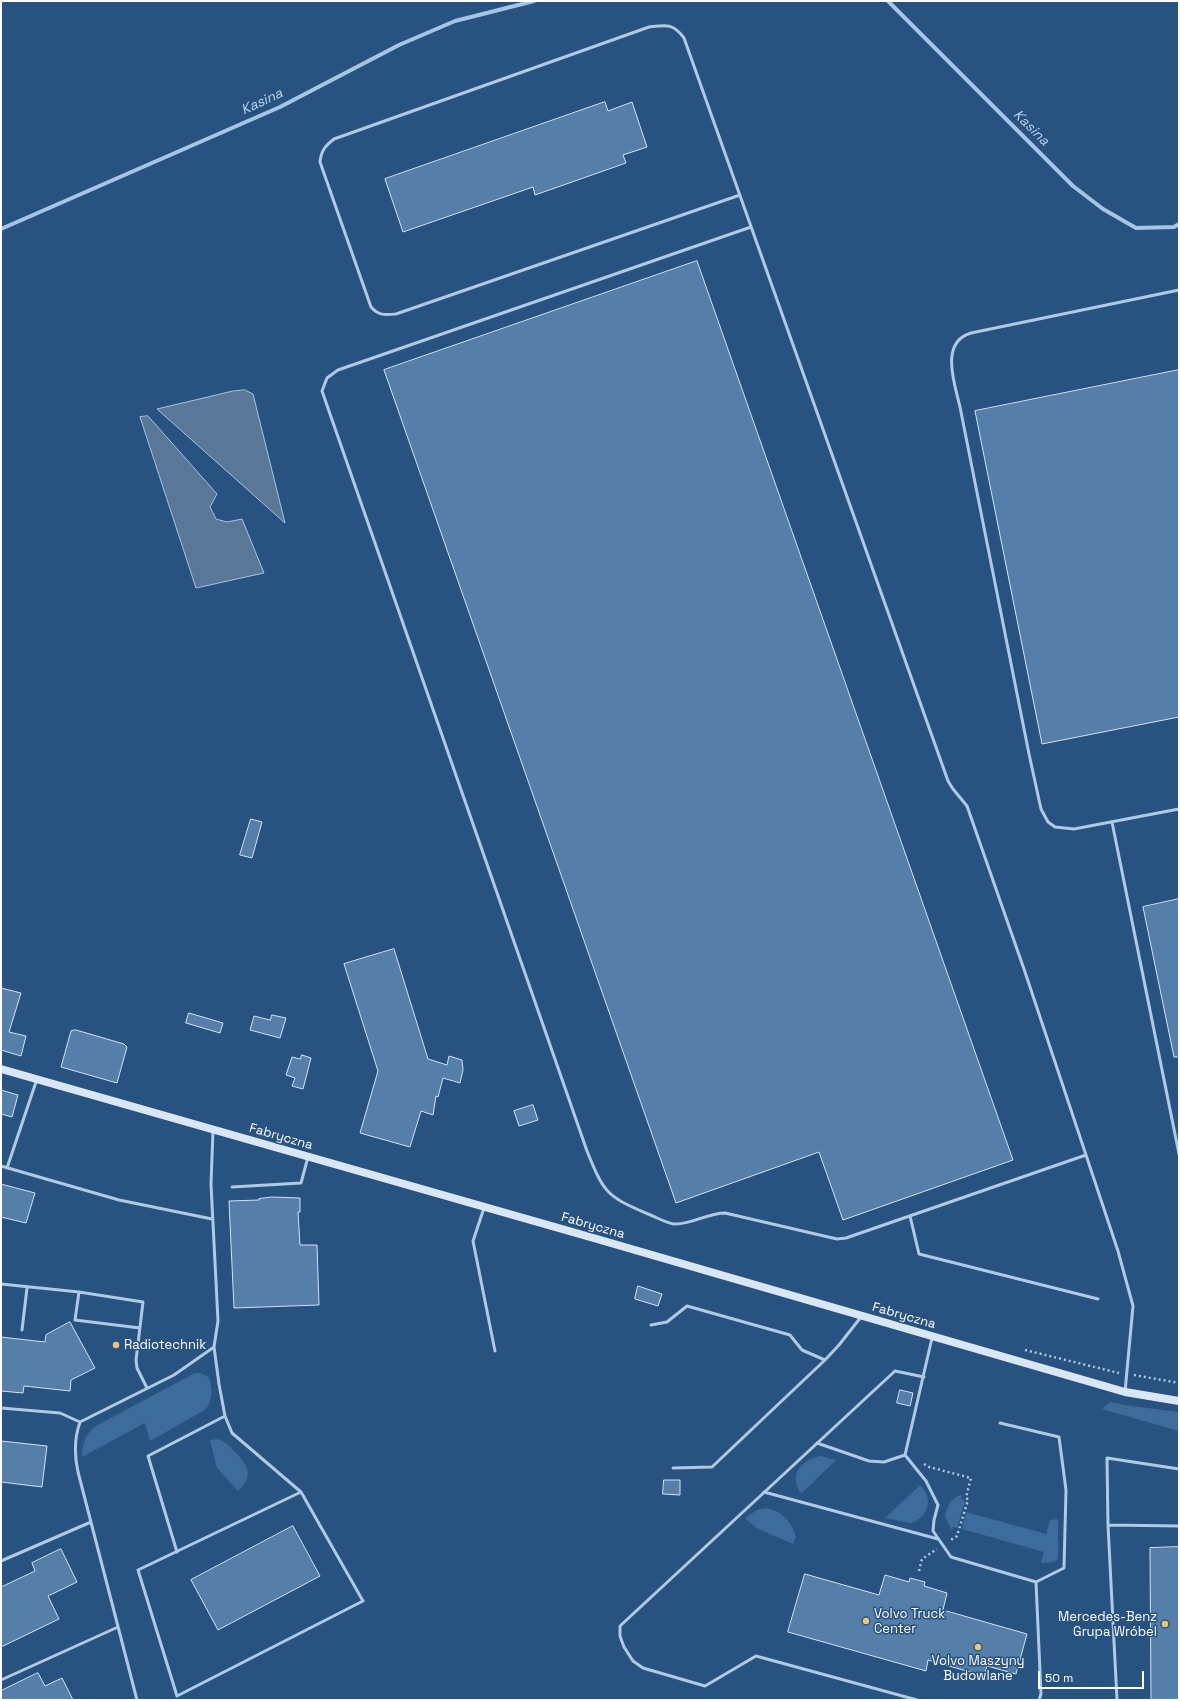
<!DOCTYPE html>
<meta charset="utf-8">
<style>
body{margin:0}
#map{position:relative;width:1180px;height:1701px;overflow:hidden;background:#28527f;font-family:"Space Grotesk",sans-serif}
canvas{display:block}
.frame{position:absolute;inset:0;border:2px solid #fff;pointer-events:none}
.scale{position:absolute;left:1038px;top:1671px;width:106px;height:18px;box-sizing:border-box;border:2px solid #fff;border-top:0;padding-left:5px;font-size:12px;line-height:14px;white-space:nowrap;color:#fff;-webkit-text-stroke:3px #28527f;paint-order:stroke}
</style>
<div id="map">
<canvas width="1180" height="1701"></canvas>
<div class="frame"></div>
<div class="scale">50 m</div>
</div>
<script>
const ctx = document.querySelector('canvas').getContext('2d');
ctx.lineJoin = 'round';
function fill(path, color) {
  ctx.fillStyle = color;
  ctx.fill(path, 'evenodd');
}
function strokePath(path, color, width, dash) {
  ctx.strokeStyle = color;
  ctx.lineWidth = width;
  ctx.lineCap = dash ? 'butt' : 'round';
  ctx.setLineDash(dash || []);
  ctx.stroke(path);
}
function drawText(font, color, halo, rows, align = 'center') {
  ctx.font = font + ' "Space Grotesk",sans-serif';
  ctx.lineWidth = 3;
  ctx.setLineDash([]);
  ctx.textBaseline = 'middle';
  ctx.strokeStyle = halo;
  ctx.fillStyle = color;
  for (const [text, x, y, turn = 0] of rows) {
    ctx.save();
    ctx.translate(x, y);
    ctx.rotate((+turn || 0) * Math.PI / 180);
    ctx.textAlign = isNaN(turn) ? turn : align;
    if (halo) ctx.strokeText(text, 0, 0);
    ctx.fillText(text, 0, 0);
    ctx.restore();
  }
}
fill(new Path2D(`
 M 200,1373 L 209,1377 C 213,1390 213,1400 205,1410 L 150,1441 L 145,1423 L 82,1457 C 82,1444 85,1436 94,1427 L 195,1373 Z
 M 1110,1402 L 1124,1405 L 1179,1412 L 1179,1431 L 1102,1409 Z
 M 217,1439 C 225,1441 230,1446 235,1452 C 249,1466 254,1476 238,1491 L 217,1468 L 210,1440 Z
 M 821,1456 L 836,1460 L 802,1493 L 800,1492 C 789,1474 802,1459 821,1456 Z
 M 920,1485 C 934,1498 929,1517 911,1523 L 885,1518 Z
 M 962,1495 L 961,1499 L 965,1501 L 957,1528 L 953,1527 L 952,1531 L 945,1516 C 948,1506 950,1497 962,1495 Z
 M 766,1508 C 782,1511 792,1522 796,1537 L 793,1544 L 756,1528 L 745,1518 L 757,1510 Z
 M 966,1512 L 1046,1534 L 1050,1520 L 1058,1519 L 1058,1559 L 1054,1562 L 1041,1563 L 1044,1552 L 962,1529 Z`), '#3d6c9c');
const water = new Path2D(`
 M 245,390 L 253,394 L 285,523 L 157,409 L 233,391 Z
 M 148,416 L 217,494 L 210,507 L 216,519 L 227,522 L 242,519 L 264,573 L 196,588 L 140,417 Z`);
fill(water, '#5a7797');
strokePath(water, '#a4c5e5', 1);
strokePath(new Path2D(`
 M 888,1 L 1073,186 L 1103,209 L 1136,228 L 1174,227 L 1179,224
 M 1,229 L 280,107 L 399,45 L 455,21 L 534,1`), '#a4c5e5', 4);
const building = new Path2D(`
 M 605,102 L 608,111 L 632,102 L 647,147 L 623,155 L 626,163 L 535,195 L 533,187 L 403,232 L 385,179 Z
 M 697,261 L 1013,1160 L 843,1220 L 819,1152 L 676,1203 L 384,370 Z
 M 1179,370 L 1179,717 L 1042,744 L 975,411 Z
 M 251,819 L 262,822 L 252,858 L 240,855 Z
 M 1179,899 L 1179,1057 L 1174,1057 L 1143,907 Z
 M 394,949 L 428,1059 L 447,1065 L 449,1056 L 462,1060 L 463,1070 L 460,1083 L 443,1078 L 438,1097 L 436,1096 L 433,1115 L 421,1111 L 410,1147 L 360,1133 L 378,1071 L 344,964 Z
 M 1,988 L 21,993 L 9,1032 L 26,1036 L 21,1056 L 1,1050 Z
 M 189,1013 L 223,1023 L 220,1033 L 186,1023 Z
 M 272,1015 L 286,1018 L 280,1038 L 250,1030 L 254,1016 L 270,1020 Z
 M 76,1030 L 124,1044 L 127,1047 L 117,1083 L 61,1067 L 71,1031 Z
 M 302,1055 L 311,1058 L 303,1089 L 292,1086 L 295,1078 L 286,1075 L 292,1057 L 300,1059 Z
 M 1,1090 L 18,1095 L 12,1117 L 1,1114 Z
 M 533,1105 L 538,1120 L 519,1126 L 514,1111 Z
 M 1,1184 L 35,1193 L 26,1223 L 1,1217 Z
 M 272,1197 L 300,1198 L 300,1212 L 298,1212 L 300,1245 L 317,1245 L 319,1305 L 234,1308 L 229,1201 L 259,1200 L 259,1199 Z
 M 638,1286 L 662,1294 L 658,1306 L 635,1299 Z
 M 70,1322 L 95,1368 L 71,1380 L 70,1391 L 24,1386 L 23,1393 L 1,1391 L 1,1337 L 45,1342 L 46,1335 Z
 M 900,1390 L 913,1393 L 910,1406 L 897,1403 Z
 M 1,1441 L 47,1446 L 42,1487 L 1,1482 Z
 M 664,1480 L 680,1480 L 680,1495 L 663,1494 Z
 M 293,1526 L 320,1576 L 218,1630 L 191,1580 Z
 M 1179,1547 L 1179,1700 L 1151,1700 L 1150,1548 Z
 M 61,1549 L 77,1582 L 48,1596 L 59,1619 L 1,1647 L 1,1587 L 35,1571 L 32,1563 Z
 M 805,1574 L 879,1595 L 885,1575 L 909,1582 L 910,1578 L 925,1582 L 924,1586 L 947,1593 L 943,1610 L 1027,1634 L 1016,1674 L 987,1666 L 984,1676 L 928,1660 L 926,1671 L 788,1632 Z
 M 38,1673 L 45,1686 L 62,1678 L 73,1700 L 1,1700 L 1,1691 Z`);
fill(building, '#557ea9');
strokePath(building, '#d2e3f4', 1);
strokePath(new Path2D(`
 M 1025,1350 L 1119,1373
 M 1134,1375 L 1179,1383
 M 924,1464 L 929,1467 L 971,1478 L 966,1497 L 968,1500 L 957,1536 L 949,1541
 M 919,1571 L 922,1559 L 937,1549`), '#afcae5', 2.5, [2, 3]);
strokePath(new Path2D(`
 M 740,195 L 396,314 C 385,315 379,316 371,307 L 320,162 C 321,151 325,146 334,139 L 649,27 C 666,25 673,23 684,38 L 948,781 L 953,789 L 967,806 L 1025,972 L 1118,1251 L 1133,1306 L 1125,1392
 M 751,227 L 338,370 L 327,378 L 322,391 L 587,1151 C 604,1193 606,1196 648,1214 C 656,1217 666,1223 674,1224 C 691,1225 707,1213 725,1213 L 837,1239 L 846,1238 L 1086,1155
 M 1179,290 L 971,333 C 939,342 955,385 960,407 L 1029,754 L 1041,809 L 1048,822 L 1055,827 L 1074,829 L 1179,809
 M 1112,822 L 1179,1154
 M 213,1131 L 211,1184 L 218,1321 L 214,1347 L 219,1384 L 225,1416 L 232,1433 L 301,1492 L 363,1601 L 177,1696 L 138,1570 L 301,1492
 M 1,1166 L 119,1200 L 212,1219
 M 7,1168 L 37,1079
 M 232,1187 L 301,1183 L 308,1157
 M 484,1208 L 473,1241 L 495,1351
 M 910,1216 L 919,1254 L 1098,1299
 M 1,1284 L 79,1292 L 143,1302 L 136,1360 L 137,1368 L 147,1388
 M 79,1292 L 75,1320 L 140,1328
 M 651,1325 L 667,1322 L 687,1306 L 790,1335 L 802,1350 L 825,1360 L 839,1345 L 861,1317
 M 22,1330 L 27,1288
 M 1,1408 L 60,1413 L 80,1422 L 174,1375 L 214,1347
 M 80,1422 C 74,1439 74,1454 78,1472 L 137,1700
 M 1000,1423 L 1059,1437 L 1066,1490 L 1064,1568 L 1036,1582
 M 817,1443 L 869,1461 L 884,1462 L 905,1455
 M 905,1455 L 926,1481 L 938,1505 L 934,1520 L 933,1531 L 951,1557 L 1036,1582 L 1041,1694 L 1039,1700
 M 905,1455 L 932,1338
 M 673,1468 L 712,1467 L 825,1360
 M 1179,1469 L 1107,1458 L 1108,1525 L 1179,1526
 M 764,1492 L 938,1539
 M 1108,1525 L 1117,1700
 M 177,1552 L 148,1456 L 225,1416
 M 1,1561 L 91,1522
 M 1,1680 L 118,1627
 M 917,1700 L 756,1656 L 705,1686 L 643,1668 L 633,1661 L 624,1647 L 620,1636 L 620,1626 L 895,1371 L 924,1377`), '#afcae5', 3);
strokePath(new Path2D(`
 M 1,1069 L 590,1237 L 1125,1392 L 1179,1401`), '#d8e6f5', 8);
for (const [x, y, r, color] of [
 [116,1345,4,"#edc575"],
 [866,1621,4,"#edc575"],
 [1165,1624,4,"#edc575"],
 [978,1647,4,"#edc575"]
]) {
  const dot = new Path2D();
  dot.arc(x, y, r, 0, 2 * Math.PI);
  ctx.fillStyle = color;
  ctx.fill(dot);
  strokePath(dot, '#28527f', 1.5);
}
drawText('13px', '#fff', '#28527f', [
 ["Fabryczna",281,1137,16],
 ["Fabryczna",593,1226,16],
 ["Fabryczna",904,1316,16]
]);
drawText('13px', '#fff', '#28527f', [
 ["Radiotechnik",124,1345],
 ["Volvo Truck",874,1614],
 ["Center",874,1629],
 ["Mercedes-Benz",1157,1617,"right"],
 ["Grupa Wróbel",1157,1632,"right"],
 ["Volvo Maszyny",978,1661,"center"],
 ["Budowlane",978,1676,"center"]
], 'left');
drawText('italic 14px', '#bad4ed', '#28527f', [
 ["Kasina",262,102,-25],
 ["Kasina",1031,128,45]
]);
</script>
